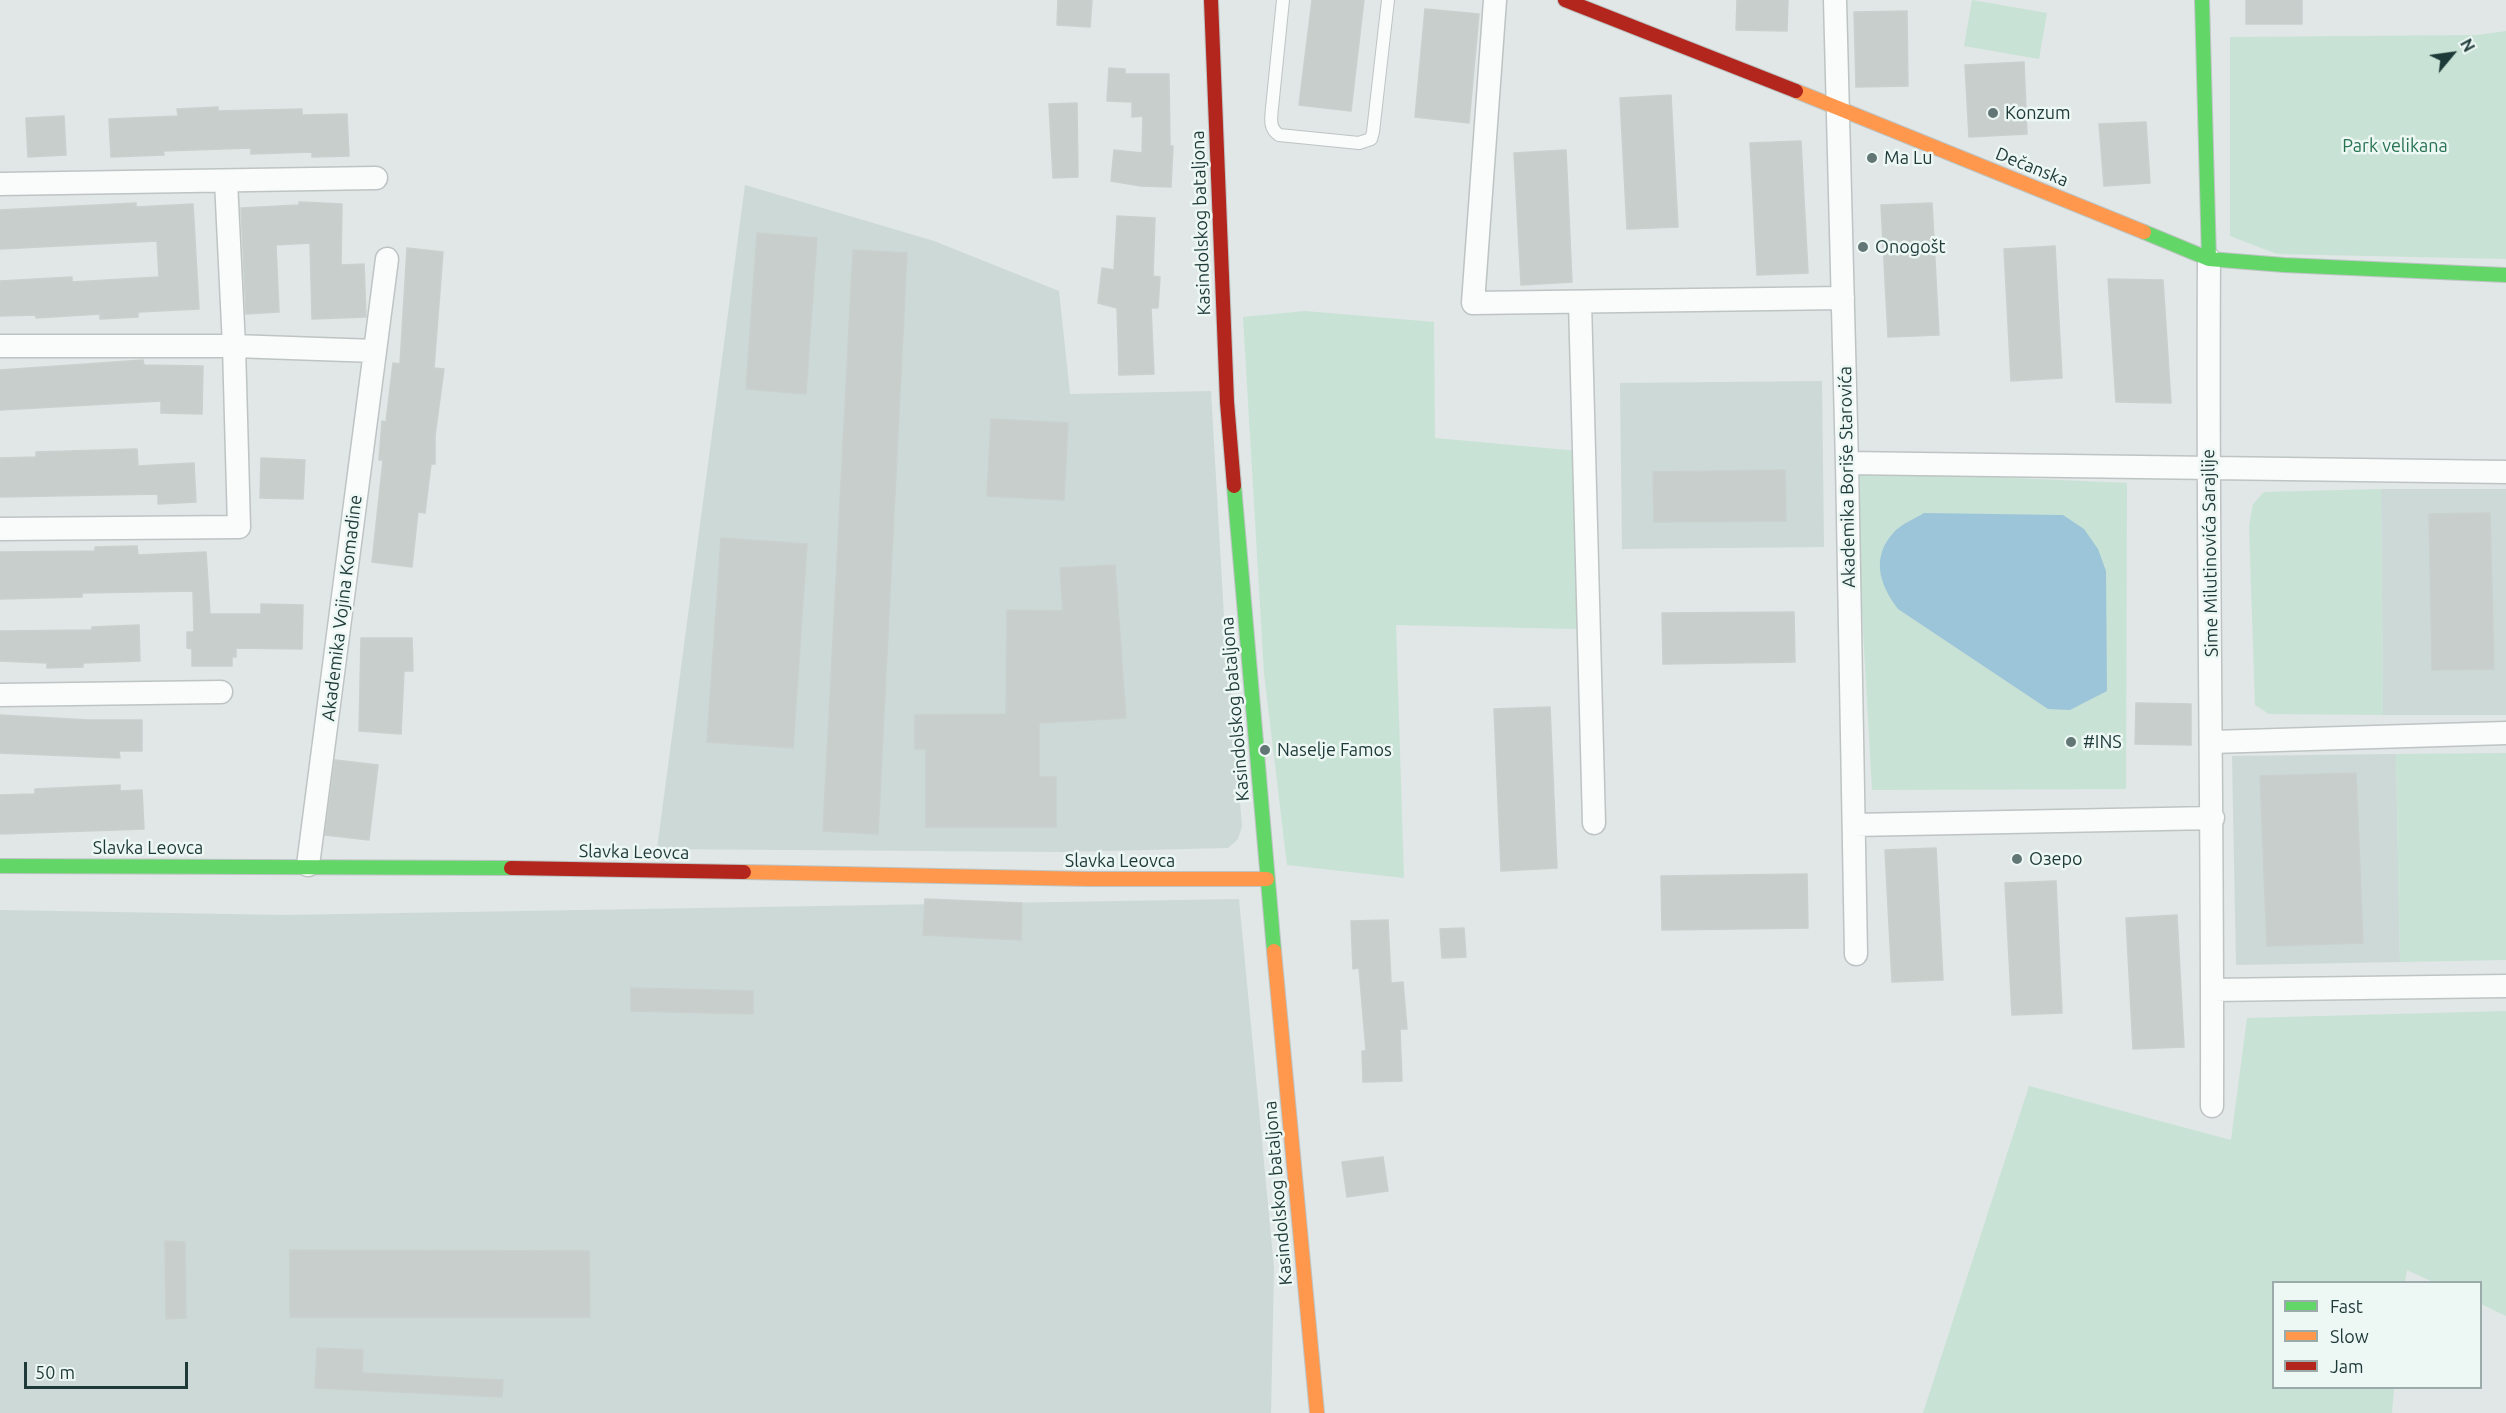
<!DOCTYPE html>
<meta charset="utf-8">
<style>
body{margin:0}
#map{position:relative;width:2506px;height:1413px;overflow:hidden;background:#e0e7e6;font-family:Ubuntu,sans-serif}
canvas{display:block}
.legend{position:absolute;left:2272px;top:1281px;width:210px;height:108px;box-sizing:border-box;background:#edf7f4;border:2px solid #9aaba9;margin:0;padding:8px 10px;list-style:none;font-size:18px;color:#1e3a38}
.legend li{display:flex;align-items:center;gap:12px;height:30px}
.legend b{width:30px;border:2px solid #9aaba9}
.north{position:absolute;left:2422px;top:24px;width:60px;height:60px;-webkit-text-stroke:4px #edf7f4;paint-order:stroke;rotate:61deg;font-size:16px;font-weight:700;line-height:24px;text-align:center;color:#1e3a38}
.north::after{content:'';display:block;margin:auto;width:21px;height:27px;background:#1e3a38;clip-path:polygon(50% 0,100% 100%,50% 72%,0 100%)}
.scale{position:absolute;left:24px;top:1362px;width:164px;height:27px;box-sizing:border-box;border:3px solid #1e3a38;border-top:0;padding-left:8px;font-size:18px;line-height:21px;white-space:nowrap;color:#1e3a38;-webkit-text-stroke:4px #edf7f4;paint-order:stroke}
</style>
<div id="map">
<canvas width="2506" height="1413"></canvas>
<ul class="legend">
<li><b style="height:8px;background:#63d668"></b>Fast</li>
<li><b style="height:8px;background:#ff974d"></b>Slow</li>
<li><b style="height:8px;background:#b3261e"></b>Jam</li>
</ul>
<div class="north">N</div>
<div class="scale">50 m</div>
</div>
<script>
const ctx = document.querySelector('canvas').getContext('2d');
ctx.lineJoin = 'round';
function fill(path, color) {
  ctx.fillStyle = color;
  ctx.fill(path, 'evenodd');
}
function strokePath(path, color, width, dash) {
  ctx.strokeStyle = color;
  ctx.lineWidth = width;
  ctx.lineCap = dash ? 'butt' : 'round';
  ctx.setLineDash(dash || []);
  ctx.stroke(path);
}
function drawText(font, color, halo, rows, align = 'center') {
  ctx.font = font + ' Ubuntu,sans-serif';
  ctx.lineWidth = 5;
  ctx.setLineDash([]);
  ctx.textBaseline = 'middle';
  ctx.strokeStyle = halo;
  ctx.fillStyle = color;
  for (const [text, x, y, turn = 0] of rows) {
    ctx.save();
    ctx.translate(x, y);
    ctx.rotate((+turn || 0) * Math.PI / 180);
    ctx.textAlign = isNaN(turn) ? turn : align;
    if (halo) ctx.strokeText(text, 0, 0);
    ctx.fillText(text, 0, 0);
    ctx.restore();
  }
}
fill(new Path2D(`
 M 745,185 L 934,241 L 1059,291 L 1070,394 L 1211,391 L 1224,617 L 1242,826 L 1238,839 L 1228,848 L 1063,852 L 657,849 Z
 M 1822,381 L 1824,547 L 1622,549 L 1620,383 Z
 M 2381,489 L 2506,489 L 2506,715 L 2383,715 Z
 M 2396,754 L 2400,962 L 2236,965 L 2232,756 Z
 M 1239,899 L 1274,1268 L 1271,1413 L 0,1413 L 0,910 L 284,915 Z`), '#cdd9d6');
fill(new Path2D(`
 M 1972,0 L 2047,13 L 2039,59 L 1964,46 Z
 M 2506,31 L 2506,259 L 2277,254 L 2230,236 L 2230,37 L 2478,35 Z
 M 1305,311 L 1434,322 L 1435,438 L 1589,452 L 1576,629 L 1396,625 L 1404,878 L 1287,865 L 1264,673 L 1243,317 Z
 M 1854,471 L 2127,483 L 2126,789 L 1872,790 Z
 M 2381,489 L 2383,715 L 2269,714 L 2255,705 L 2249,526 L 2253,504 L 2264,492 Z
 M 2506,753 L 2506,960 L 2400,962 L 2396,754 Z
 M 2506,1011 L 2506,1316 L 2481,1304 L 2480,1282 L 2433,1282 L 2407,1270 L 2405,1282 L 2274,1282 L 2274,1388 L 2394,1388 L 2392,1413 L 1923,1413 L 2029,1086 L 2231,1140 L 2247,1018 Z`), '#c8e2d5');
fill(new Path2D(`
 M 1924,513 L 2063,515 L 2084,529 L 2098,549 L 2106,571 L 2107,691 L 2070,710 L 2048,709 L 1898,609 C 1879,584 1870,556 1896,530 C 1904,523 1916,518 1924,513 Z`), '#9dc5d9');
const building = new Path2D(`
 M 1058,0 L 1092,0 L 1090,27 L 1057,25 Z
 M 1312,0 L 1364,0 L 1351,111 L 1299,105 Z
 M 1737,0 L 1788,0 L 1787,31 L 1736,30 Z
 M 2246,0 L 2302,0 L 2302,24 L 2246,24 Z
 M 1425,9 L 1479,14 L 1469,123 L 1415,117 Z
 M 1907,11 L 1908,86 L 1856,87 L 1854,12 Z
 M 2024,62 L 2027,134 L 1969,137 L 1965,65 Z
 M 1109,68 L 1125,69 L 1125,74 L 1169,74 L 1170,146 L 1173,146 L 1171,187 L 1141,186 L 1111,181 L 1114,150 L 1142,153 L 1143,116 L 1132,117 L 1132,102 L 1107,101 Z
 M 1671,95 L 1678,227 L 1627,229 L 1620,98 Z
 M 1077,103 L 1078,177 L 1053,178 L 1049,104 Z
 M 218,107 L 218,111 L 302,109 L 302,115 L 347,114 L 349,156 L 312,157 L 312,152 L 251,154 L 251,148 L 163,151 L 164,155 L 111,157 L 109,119 L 178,116 L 177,109 Z
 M 64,116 L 66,155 L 28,157 L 26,118 Z
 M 2146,122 L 2150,183 L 2104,186 L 2099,124 Z
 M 1801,141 L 1808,273 L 1757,275 L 1750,143 Z
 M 1566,150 L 1572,282 L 1521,285 L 1514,153 Z
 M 299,202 L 342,204 L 341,265 L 364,264 L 366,317 L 312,319 L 310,243 L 276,245 L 279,312 L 246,314 L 241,208 L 299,205 Z
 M 136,203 L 136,207 L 193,204 L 199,309 L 138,312 L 138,317 L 100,319 L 100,314 L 36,318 L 36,315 L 0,316 L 0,281 L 72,277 L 72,282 L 159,277 L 157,241 L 0,249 L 0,210 Z
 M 1932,203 L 1939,335 L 1888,337 L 1881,205 Z
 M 1117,216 L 1155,218 L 1153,276 L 1160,277 L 1158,308 L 1151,308 L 1154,374 L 1119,375 L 1117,308 L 1098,303 L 1102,268 L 1114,270 Z
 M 757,233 L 817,238 L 806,394 L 746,389 Z
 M 2055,246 L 2062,378 L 2011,381 L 2004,249 Z
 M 407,248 L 443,252 L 434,368 L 444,369 L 435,436 L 435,464 L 431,464 L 425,513 L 418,512 L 412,567 L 372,562 L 383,460 L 379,460 L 382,421 L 386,422 L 393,363 L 400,364 Z
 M 853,250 L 907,253 L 878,834 L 823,831 Z
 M 2108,279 L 2163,280 L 2171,403 L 2116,402 Z
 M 143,360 L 144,365 L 203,366 L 202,414 L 161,413 L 161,401 L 0,410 L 0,370 Z
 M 991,419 L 1068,423 L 1064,500 L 987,496 Z
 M 137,449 L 138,466 L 194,463 L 196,502 L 158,504 L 158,494 L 0,497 L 0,458 L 36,457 L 36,452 Z
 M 261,458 L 305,460 L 303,499 L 260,498 Z
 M 1785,470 L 1786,521 L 1654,522 L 1653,472 Z
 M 2490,513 L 2494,669 L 2432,670 L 2429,514 Z
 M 721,538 L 807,544 L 793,748 L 707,742 Z
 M 137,546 L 138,555 L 206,552 L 210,614 L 261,614 L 261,604 L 303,605 L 302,649 L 236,648 L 236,657 L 232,657 L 232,666 L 192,666 L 192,649 L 187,648 L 187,632 L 194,632 L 193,591 L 82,593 L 82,597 L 0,599 L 0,552 L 95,551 L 95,547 Z
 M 1115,565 L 1126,718 L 1039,723 L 1039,777 L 1056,777 L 1056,827 L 926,827 L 926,749 L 915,749 L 915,715 L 1006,714 L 1007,610 L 1063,611 L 1060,568 Z
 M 1794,612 L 1795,662 L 1663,664 L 1662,613 Z
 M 139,625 L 140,661 L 83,663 L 83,667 L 47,668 L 47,663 L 0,661 L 0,631 L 92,630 L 92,627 Z
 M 361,638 L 412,638 L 413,671 L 404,671 L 401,734 L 359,731 Z
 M 2136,703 L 2191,704 L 2191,745 L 2135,744 Z
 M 1550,707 L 1557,868 L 1501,871 L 1494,709 Z
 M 0,715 L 88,720 L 142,720 L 142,751 L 119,751 L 120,758 L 0,753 Z
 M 335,760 L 378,765 L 369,840 L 325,835 Z
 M 2356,773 L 2363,943 L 2267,946 L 2260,776 Z
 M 120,785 L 120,791 L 142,790 L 144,829 L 0,834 L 0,795 L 35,794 L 35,789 Z
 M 1936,848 L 1943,980 L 1892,982 L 1885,850 Z
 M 1807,874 L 1808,928 L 1662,930 L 1661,876 Z
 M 2056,881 L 2062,1013 L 2012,1015 L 2005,883 Z
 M 925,899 L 1022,903 L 1021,940 L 923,935 Z
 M 2177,915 L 2184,1047 L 2133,1049 L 2126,918 Z
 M 1388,920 L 1391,983 L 1403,982 L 1407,1029 L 1400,1029 L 1402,1081 L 1363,1082 L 1362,1051 L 1366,1051 L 1359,968 L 1353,969 L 1351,921 Z
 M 1464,928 L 1466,957 L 1442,958 L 1440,929 Z
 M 631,988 L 753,991 L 753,1014 L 631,1011 Z
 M 1383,1157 L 1388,1191 L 1347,1197 L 1342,1162 Z
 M 165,1241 L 185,1242 L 186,1318 L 166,1319 Z
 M 290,1250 L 589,1251 L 590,1317 L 290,1317 Z
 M 317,1348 L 363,1350 L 362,1373 L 503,1380 L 502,1397 L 315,1388 Z`);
fill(building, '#c7cecc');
strokePath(building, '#c9d0ce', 1.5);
const lane = new Path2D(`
 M 1283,0 L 1272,108 C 1271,119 1269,128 1279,135 L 1359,143 L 1371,139 L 1373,132 L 1388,0`);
const street = new Path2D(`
 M 1495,0 L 1473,303 L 1843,298
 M 1835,0 L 1847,463 L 1856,954
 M 0,184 L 376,178
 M 2209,259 C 2207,541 2213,823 2212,1106
 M 1580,302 L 1594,823
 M 0,346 L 234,346 L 375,351
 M 1847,463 L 2506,472
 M 0,529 L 239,527 L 234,346 L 226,181
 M 0,695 L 221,692
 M 2212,742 L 2506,733
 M 1854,825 L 2213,818
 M 308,865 L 387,259
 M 2212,990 L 2506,986`);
const fast = new Path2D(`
 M 2202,0 L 2209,259
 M 2144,232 L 2209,259 L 2284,265 L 2506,275
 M 1234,486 L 1274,951
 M 0,866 L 511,868`);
const slow = new Path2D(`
 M 1796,91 L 2144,232
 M 744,872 L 1088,879 L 1267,879
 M 1274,951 L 1317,1413`);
const jam = new Path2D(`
 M 1211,0 L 1227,402 L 1234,486
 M 1565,0 L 1796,91
 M 511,868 L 744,872`);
strokePath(lane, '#bdc4c3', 14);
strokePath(street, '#bdc4c3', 25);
strokePath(fast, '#bcc4c3', 16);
strokePath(slow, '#bcc4c3', 16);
strokePath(jam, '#bcc4c3', 16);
strokePath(lane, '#fafbfb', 12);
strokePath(street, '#fafbfb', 22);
strokePath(fast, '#63d668', 14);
strokePath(slow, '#ff974d', 14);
strokePath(jam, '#b3261e', 14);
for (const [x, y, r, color] of [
 [1993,113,6,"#627775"],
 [1872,158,6,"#627775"],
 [1863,247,6,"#627775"],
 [2071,742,6,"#627775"],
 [1265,750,6,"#627775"],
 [2017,859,6,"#627775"]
]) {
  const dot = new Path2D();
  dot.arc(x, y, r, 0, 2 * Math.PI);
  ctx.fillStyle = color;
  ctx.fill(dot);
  strokePath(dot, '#edf7f4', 2);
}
drawText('18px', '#1e3a38', '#edf7f4', [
 ["Konzum",2005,113],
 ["Ma Lu",1884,158],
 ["Onogošt",1875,247],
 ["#INS",2083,742],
 ["Naselje Famos",1277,750],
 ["Озеро",2029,859]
], 'left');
drawText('18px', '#267352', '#edf7f4', [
 ["Park velikana",2395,146]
]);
drawText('18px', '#1e3a38', '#edf7f4', [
 ["Dečanska",2032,167,22],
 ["Kasindolskog bataljona",1201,223,-92],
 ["Akademika Boriše Starovića",1847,477,-91],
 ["Sime Milutinovića Sarajlije",2210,553,-91],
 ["Akademika Vojina Komadine",342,608,-83],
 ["Kasindolskog bataljona",1235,709,-95],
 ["Slavka Leovca",148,848],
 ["Slavka Leovca",634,852,1],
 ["Slavka Leovca",1120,861],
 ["Kasindolskog bataljona",1278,1193,-95]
]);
</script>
